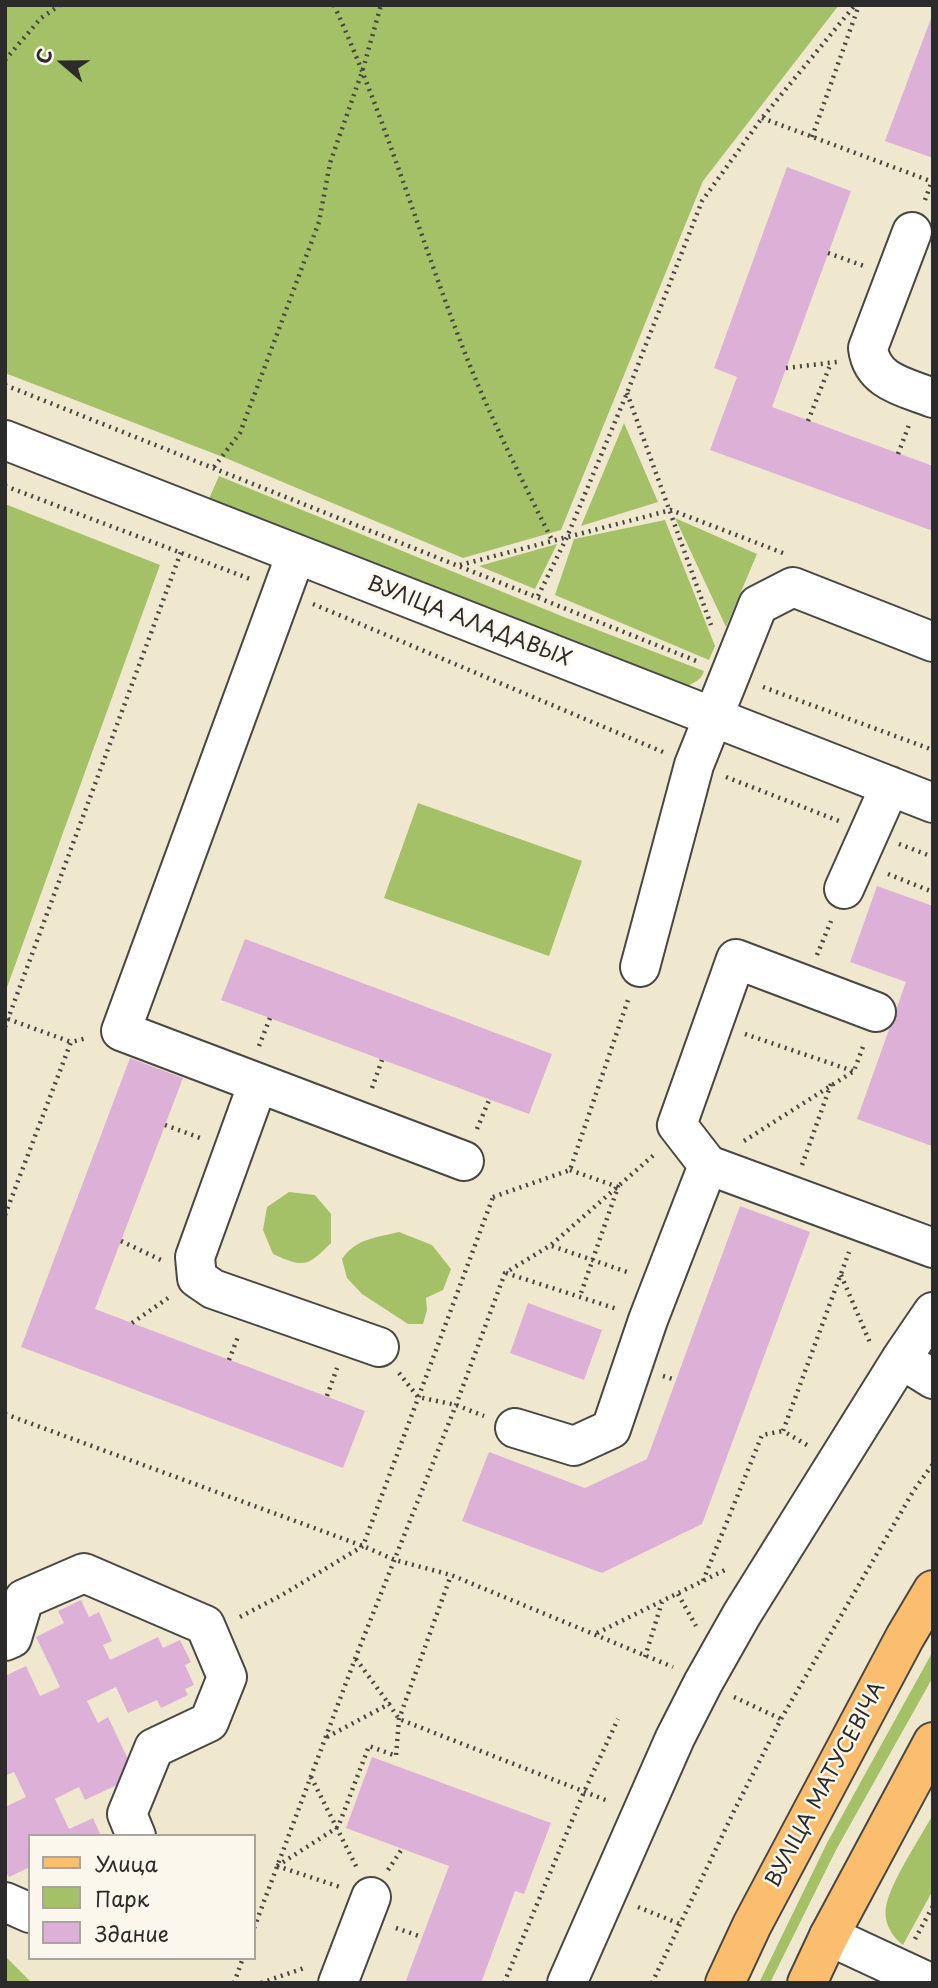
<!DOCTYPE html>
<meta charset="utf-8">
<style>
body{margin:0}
#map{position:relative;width:938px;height:1988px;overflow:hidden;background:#f0e8ce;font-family:"Playpen Sans",sans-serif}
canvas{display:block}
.frame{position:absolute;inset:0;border:7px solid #2b2b2b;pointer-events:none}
.legend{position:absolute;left:28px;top:1834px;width:228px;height:126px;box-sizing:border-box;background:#fbf7ec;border:2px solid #a8a59f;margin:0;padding:9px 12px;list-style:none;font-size:21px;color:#2b2b2b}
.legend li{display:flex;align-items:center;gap:14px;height:35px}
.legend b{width:35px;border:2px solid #a8a59f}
.north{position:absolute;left:28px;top:28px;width:70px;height:70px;-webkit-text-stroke:5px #fbf7ec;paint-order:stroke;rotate:290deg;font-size:19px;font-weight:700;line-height:28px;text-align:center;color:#2b2b2b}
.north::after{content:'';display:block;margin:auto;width:24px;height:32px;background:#2b2b2b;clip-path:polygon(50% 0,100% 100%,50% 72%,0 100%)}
</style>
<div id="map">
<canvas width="938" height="1988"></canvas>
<div class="frame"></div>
<ul class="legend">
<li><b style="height:9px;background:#fbbd6e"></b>Улица</li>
<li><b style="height:19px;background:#a4c168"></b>Парк</li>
<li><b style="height:19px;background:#ddb1d7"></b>Здание</li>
</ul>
<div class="north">С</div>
</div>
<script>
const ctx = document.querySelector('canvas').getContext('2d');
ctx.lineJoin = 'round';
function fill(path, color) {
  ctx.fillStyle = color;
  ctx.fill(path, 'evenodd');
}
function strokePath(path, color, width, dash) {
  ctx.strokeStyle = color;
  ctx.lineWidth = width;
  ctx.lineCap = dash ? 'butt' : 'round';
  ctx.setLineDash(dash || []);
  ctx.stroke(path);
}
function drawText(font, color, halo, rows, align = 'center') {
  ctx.font = font + ' "Playpen Sans",sans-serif';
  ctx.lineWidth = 5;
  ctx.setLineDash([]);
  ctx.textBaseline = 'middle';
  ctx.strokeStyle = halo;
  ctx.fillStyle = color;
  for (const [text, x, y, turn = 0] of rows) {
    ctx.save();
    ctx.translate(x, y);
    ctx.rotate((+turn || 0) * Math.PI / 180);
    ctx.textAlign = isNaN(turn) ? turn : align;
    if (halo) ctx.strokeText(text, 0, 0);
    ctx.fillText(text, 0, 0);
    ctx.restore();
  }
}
fill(new Path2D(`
 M 5,5 L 839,5 L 703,181 L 561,530 L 463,558 L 228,459 L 5,373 Z
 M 624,423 L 658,502 L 581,526 Z
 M 219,476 L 564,617 L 704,671 C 701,681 693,683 685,687 L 208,501 Z
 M 5,504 L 160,565 L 5,993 Z
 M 675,518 L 757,554 L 726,627 Z
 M 665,520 L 715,646 L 709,660 L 555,595 L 574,539 Z
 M 557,544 L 535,589 L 479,566 Z
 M 418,803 L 582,861 L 549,956 L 384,898 Z
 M 289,1192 L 315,1195 L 331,1214 L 331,1243 C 307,1267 304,1268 273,1254 L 263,1230 L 267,1207 Z
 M 399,1232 L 432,1245 L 451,1269 L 443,1290 L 426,1298 L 427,1310 L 423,1324 L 408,1324 L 362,1294 L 347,1278 L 342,1259 C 357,1238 375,1238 399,1232 Z
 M 933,1651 L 933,1677 L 836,1850 L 770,1983 L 759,1983 L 827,1843 Z
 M 933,1814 L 933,1890 L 903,1945 C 890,1935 882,1919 887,1902 C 895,1875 919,1840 933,1814 Z
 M 5,1956 L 30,1981 L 29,1983 L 5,1983 Z`), '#a4c168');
fill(new Path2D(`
 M 933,13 L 933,158 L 885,141 Z
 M 787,167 L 851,191 L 772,407 L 933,466 L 933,531 L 710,450 L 737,377 L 714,368 Z
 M 877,886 L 933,906 L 932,1146 L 857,1119 L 906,982 L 850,962 Z
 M 245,939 L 552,1054 L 529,1114 L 221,1000 Z
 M 130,1058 L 183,1078 L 95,1309 L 365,1411 L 343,1468 L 21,1347 Z
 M 740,1206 L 810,1232 L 702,1524 L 602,1573 L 462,1521 L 489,1452 L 585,1488 L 647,1459 Z
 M 528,1303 L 602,1330 L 584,1380 L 510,1353 Z
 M 81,1600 L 89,1617 L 99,1612 L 112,1641 L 103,1645 L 110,1660 L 158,1637 L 163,1648 L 180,1640 L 191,1662 L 185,1665 L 194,1685 L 185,1689 L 188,1695 L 161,1708 L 157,1700 L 128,1713 L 116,1687 L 87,1701 L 98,1723 L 108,1717 L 136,1776 L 85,1800 L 79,1787 L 55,1799 L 69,1829 L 93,1818 L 101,1836 L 30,1836 L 30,1867 L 9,1877 L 5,1870 L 5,1807 L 26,1797 L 14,1772 L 5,1776 L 5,1676 L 26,1666 L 40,1696 L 60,1687 L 36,1637 L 64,1623 L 58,1611 Z
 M 372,1757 L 551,1823 L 524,1894 L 515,1891 L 481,1983 L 405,1983 L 449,1866 L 346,1828 Z`), '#ddb1d7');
const minor = new Path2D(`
 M 912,232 L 868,348 C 872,382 905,387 933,398
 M 5,440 L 933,803
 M 296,554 L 121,1031 L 464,1161
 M 844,889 L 890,786
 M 640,967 L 694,765 L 758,605 L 793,587 L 933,642
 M 258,1083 L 195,1257 L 197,1278 L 213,1289 L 379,1347
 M 708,1165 L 933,1248
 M 901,1359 L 933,1379
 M 515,1428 L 574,1446 L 611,1429 L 648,1320 L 708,1165 L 677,1125 L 736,959 L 876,1012
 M 5,1641 L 12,1638 L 24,1599 L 84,1573 L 205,1625 L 227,1677 L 209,1722 L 154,1748 L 127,1814 L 136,1836
 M 5,1902 L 30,1913
 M 829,1936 L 930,1983
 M 338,1983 L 371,1897
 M 567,1983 L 675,1738 L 703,1683 L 742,1614 L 901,1359 L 933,1312`);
const major = new Path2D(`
 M 725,1983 L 752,1925 L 905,1637 L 933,1590
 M 807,1983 L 829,1936 L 933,1742`);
strokePath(minor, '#494743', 42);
strokePath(major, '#494743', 42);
strokePath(new Path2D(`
 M 334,5 C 384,115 418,231 461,343 C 487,411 520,476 552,540
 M 5,60 L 41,18 L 60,5
 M 762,118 L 933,182
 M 812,137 L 859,5
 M 925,200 L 932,181
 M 828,253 L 864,266
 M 786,368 L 837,362
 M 5,385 L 699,662
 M 627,393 L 711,625
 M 808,421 L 831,363
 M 898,454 L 909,425
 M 214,467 L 240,433 L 319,222 L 330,163 L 363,69 L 381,5
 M 5,486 L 250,579
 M 460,565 L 671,510 L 783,553
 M 538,596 L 567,537 L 627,393 L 702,201 L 762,118 L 855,5
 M 313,604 L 663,752
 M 763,687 L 933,750
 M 726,777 L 839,821
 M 899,844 L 933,857
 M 888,874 L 933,892
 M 817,955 L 831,921
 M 8,1019 L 71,1042
 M 5,1027 L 181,552
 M 745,1034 L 853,1071
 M 259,1046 L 270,1018
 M 372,1088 L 382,1060
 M 165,1125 L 203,1139
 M 477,1129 L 489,1100
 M 744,1141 L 854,1071 L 864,1044
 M 802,1165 L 831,1084
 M 570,1170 L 618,1187 L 580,1296
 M 493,1197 L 570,1170 L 629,997
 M 5,1215 L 71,1042 L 87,1038
 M 121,1241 L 161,1260
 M 552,1246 L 630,1273
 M 506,1273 L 617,1309
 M 841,1275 L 871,1345
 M 132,1323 L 168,1298
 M 229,1360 L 239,1334
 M 399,1373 L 418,1397 L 456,1405 L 484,1416
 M 663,1376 L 676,1380
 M 327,1396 L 337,1368
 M 5,1414 L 363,1546 L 395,1560 L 451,1575 L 673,1667
 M 807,1445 L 783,1431 L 849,1252
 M 703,1581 L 762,1435 L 783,1431
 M 678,1594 L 696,1626
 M 240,1617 L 282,1595 L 363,1546 L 493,1197
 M 597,1633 L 727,1569
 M 645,1657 L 662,1602
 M 356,1659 L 389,1704
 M 734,1697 L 781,1719
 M 327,1737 L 389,1704 L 399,1719 L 608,1801
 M 311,1777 L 357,1868
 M 277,1866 L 338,1827 L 369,1746 L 396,1756 L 399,1719 L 451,1575
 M 277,1866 L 340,1887
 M 388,1870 L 402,1849
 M 638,1907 L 680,1924
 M 254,1928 L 355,1659 L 456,1405 L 505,1273 L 551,1245 L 656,1153
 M 396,1928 L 422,1937
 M 915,1939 L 933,1906
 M 234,1983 L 243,1958
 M 261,1983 L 307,1967
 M 504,1983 L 584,1792 L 618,1719
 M 652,1983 L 734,1811 L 781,1719 L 914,1490 L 933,1464`), '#494743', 4.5, [2, 5]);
strokePath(minor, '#fff', 38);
strokePath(major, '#fbbd6e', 38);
drawText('21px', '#2b2b2b', '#fbf7ec', [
 ["ВУЛІЦА АЛАДАВЫХ",469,622,21],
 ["ВУЛІЦА МАТУСЕВІЧА",826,1785,-62]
]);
</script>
